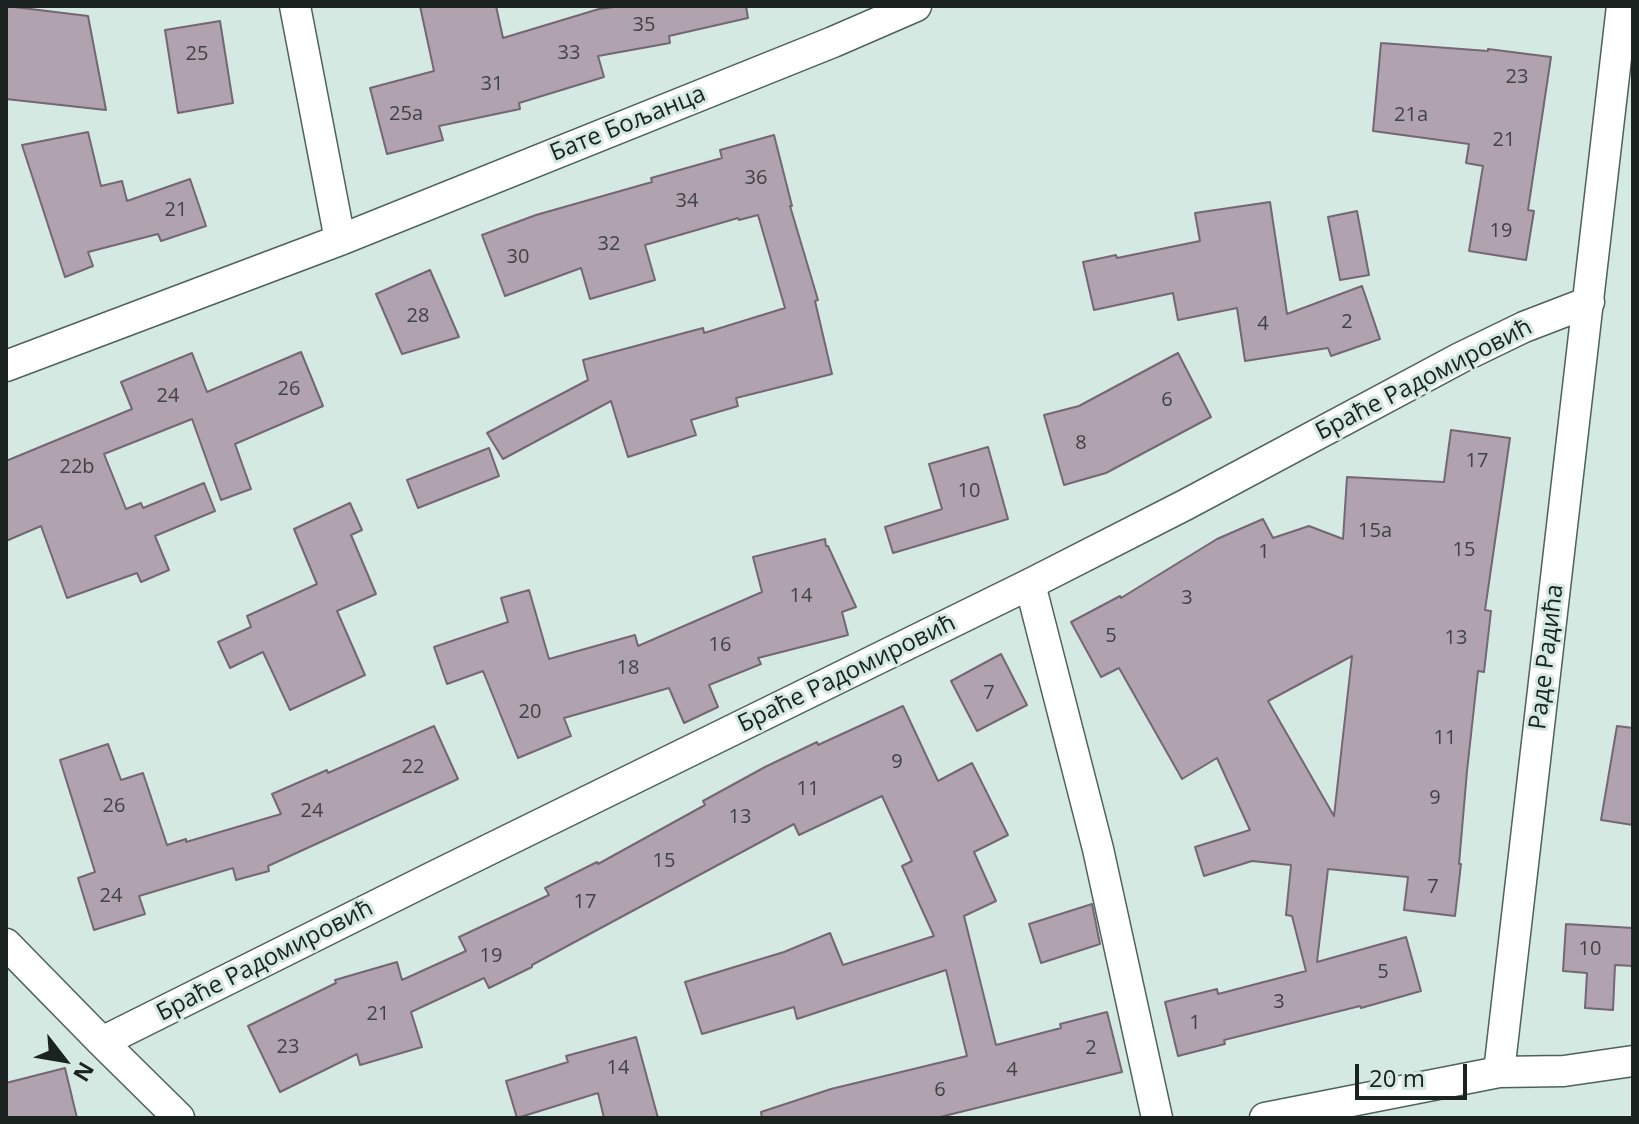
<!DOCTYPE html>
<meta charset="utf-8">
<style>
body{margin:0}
#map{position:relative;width:1639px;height:1124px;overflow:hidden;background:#d4e9e1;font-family:"Open Sans",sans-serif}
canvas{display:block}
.frame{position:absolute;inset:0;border:8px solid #1b2320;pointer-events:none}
.north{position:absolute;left:24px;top:1020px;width:80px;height:80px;-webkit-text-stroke:6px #d4e9e1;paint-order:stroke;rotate:121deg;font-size:22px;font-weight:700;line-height:32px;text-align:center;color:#1b2320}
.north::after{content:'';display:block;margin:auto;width:28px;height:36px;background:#1b2320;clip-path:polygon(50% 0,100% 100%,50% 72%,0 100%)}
.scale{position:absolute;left:1355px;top:1064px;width:112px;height:36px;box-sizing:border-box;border:4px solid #1b2320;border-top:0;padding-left:10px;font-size:24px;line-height:28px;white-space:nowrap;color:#1b2320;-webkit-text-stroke:6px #d4e9e1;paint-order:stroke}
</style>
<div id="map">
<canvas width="1639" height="1124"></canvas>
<div class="frame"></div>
<div class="north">N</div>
<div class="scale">20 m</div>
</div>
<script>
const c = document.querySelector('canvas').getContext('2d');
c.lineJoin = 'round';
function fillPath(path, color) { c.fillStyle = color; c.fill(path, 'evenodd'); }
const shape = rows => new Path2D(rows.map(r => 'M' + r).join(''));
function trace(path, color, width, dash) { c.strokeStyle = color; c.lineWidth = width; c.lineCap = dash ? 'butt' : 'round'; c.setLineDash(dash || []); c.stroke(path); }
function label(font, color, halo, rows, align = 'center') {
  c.font = font + ' "Open Sans",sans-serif'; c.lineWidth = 6; c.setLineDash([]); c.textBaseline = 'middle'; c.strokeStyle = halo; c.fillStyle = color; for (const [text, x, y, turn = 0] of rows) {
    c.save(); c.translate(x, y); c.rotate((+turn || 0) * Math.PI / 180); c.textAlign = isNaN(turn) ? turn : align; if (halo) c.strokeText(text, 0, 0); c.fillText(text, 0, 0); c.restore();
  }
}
const building = shape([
 [6,6,88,16,106,110,6,99,6,6],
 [420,6,496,6,503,38,599,9,620,6,746,6,748,18,669,36,670,43,598,56,604,77,519,103,520,109,439,126,443,140,387,154,370,88,434,71,420,6],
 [220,21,233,103,178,113,165,30,220,21],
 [1381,43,1488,51,1488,49,1551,57,1528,210,1534,211,1526,260,1469,251,1483,166,1466,163,1469,144,1373,131,1381,43],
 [88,132,101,186,122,181,127,201,190,179,206,226,161,241,158,234,88,252,93,266,65,277,22,145,88,132],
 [774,135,792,206,790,206,818,300,815,301,832,374,736,398,738,406,691,420,696,435,628,457,611,401,503,459,487,433,588,380,583,360,703,328,704,333,785,308,758,215,739,220,738,218,645,245,655,280,590,299,581,268,505,296,482,235,536,215,652,182,651,178,722,158,720,150,774,135],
 [1270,202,1287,314,1362,286,1380,339,1331,356,1328,348,1245,361,1237,308,1178,320,1173,293,1094,310,1083,262,1116,255,1117,258,1200,241,1195,213,1270,202],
 [1357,211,1369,275,1340,280,1328,217,1357,211],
 [430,270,459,337,402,354,376,294,430,270],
 [301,352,323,406,235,444,251,489,221,500,192,419,104,454,126,509,141,503,143,508,204,483,215,511,155,536,169,570,141,582,137,573,67,598,41,526,6,541,6,461,132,409,121,382,192,353,207,392,301,352],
 [1178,353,1211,417,1106,473,1064,485,1044,415,1079,406,1178,353],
 [1451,430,1510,438,1485,610,1491,611,1484,672,1478,671,1467,771,1459,864,1461,864,1455,916,1404,910,1408,877,1328,869,1317,962,1406,937,1421,991,1361,1008,1360,1006,1224,1040,1225,1044,1178,1056,1165,1002,1217,989,1218,994,1306,971,1292,916,1286,915,1291,865,1252,861,1204,876,1195,847,1250,830,1217,758,1182,779,1119,668,1101,677,1071,622,1120,596,1121,598,1217,539,1263,519,1273,538,1309,526,1343,539,1347,477,1444,482,1451,430],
 [1352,656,1334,816,1268,701,1352,656],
 [988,447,1008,519,893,553,885,527,942,509,929,464,988,447],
 [489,448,499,476,418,508,407,480,489,448],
 [350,503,362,530,351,535,376,594,337,611,365,675,290,710,263,652,230,668,218,642,251,627,247,616,317,584,294,529,350,503],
 [825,539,826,546,828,546,856,607,842,612,848,635,758,658,761,664,709,685,718,707,684,723,669,688,564,718,571,736,518,758,483,671,447,684,434,647,508,622,501,598,529,590,549,659,635,635,638,646,762,592,753,557,825,539],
 [1001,654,1027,705,977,731,951,681,1001,654],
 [903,706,938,781,972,763,1008,835,974,852,996,901,964,916,996,1045,1061,1028,1060,1024,1107,1012,1122,1072,936,1118,762,1118,761,1112,831,1089,967,1056,946,970,797,1019,794,1007,702,1034,685,982,784,952,830,933,843,965,934,936,902,866,912,861,882,796,799,835,794,824,532,965,532,967,489,988,484,978,411,1012,422,1047,360,1065,357,1054,280,1092,248,1026,336,983,335,980,397,962,402,980,466,951,459,937,549,895,545,888,597,862,598,864,705,805,703,801,765,767,817,742,818,745,903,706],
 [434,726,458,779,268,866,269,871,236,880,233,868,139,896,145,914,94,930,78,878,95,872,60,760,108,744,121,780,143,773,167,845,186,839,186,842,281,814,272,794,327,770,328,773,434,726],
 [1617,726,1633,728,1633,825,1601,820,1617,726],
 [1092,904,1100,944,1041,963,1029,924,1092,904],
 [1566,924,1633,928,1633,966,1615,965,1613,1010,1585,1008,1587,973,1563,971,1566,924],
 [636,1037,658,1118,604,1118,598,1093,517,1118,506,1081,568,1062,566,1056,636,1037],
 [65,1068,77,1118,6,1118,6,1083,65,1068]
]);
const street = shape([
 [295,6,340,240],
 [6,366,340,240,833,42,916,6],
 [1030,584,1098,849,1157,1118],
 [6,944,102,1042,179,1118],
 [102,1042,433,877,1030,584,1185,505,1460,358,1524,327,1589,302],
 [1499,1072,1622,6],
 [1265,1118,1499,1072,1564,1071,1633,1061]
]);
const numberNames = [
 ["35",644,25],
 ["33",569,53],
 ["25",197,54],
 ["23",1517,77],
 ["31",492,84],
 ["25a",406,114],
 ["21a",1411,115],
 ["21",1504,140],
 ["36",756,178],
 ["34",687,201],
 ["21",176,210],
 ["19",1501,231],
 ["32",609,244],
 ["30",518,257],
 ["28",418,316],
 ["2",1347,322],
 ["4",1263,324],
 ["26",289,389],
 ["24",168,396],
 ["6",1167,400],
 ["8",1081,443],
 ["17",1477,461],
 ["22b",77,467],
 ["10",969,491],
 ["15a",1375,531],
 ["15",1464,550],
 ["1",1264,552],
 ["14",801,596],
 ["3",1187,598],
 ["5",1111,636],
 ["13",1456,638],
 ["16",720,645],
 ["18",628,668],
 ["7",989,693],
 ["20",530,712],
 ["11",1445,738],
 ["9",897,762],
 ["22",413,767],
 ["11",808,789],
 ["9",1435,798],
 ["26",114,806],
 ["24",312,811],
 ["13",740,817],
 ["15",664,861],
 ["7",1433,887],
 ["24",111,896],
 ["17",585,902],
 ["10",1590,949],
 ["19",491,956],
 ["5",1383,972],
 ["3",1279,1002],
 ["21",378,1014],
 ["1",1195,1023],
 ["23",288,1047],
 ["2",1091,1048],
 ["14",618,1068],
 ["4",1012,1070],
 ["6",940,1090]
];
const streetNames = [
 ["Бате Бољанца",628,124,-22],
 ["Браће Радомировић",1424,380,-27],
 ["Раде Радића",1547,657,-83],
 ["Браће Радомировић",847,674,-26],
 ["Браће Радомировић",265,961,-27]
];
fillPath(building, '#b1a2af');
trace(building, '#746672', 2);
trace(street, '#4f615b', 33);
trace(street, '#fff', 30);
label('20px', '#404344', null, numberNames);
label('24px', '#1b2320', '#d4e9e1', streetNames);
</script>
